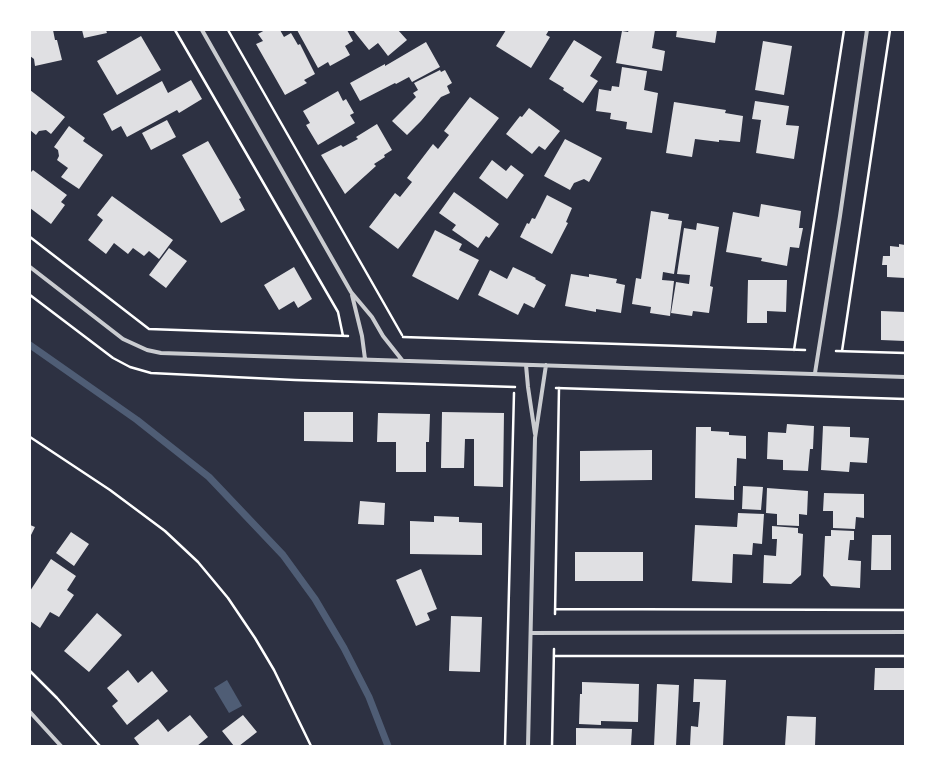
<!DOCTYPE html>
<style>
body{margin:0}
#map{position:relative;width:935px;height:776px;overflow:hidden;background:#2d3142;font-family:"Roboto Condensed",sans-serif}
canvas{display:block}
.frame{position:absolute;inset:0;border:31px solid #fff;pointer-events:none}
</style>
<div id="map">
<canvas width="935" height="776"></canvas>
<div class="frame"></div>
</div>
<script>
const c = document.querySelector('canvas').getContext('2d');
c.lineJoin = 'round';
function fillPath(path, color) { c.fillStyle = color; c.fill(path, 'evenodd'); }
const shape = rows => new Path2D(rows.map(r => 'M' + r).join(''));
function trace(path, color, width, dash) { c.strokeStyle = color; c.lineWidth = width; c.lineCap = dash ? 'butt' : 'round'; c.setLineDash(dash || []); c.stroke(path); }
const water = shape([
 [227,680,242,706,229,713,214,688]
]);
const stream = shape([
 [30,345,137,420,209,477,283,555,315,599,344,648,369,697,388,746]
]);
const building = shape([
 [30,30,53,30,55,40,57,40,62,60,35,66,34,59,30,56],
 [82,30,106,30,107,33,84,38],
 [265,30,280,30,284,37,291,33,298,45,300,44,315,74,304,80,307,83,285,95,256,44,263,41,258,34],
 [297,30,347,30,353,41,345,46,350,55,330,66,328,62,318,68],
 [353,30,398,30,407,40,388,56,378,43,369,50],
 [506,30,549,30,546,35,550,37,531,68,496,46],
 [629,30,655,30,652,48,665,51,662,71,616,63,622,31,628,32],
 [677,30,717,30,715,43,676,37],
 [141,36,161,70,117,95,97,61],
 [574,40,602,57,590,76,598,81,583,103,563,90,564,88,549,79],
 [763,41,792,46,784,95,755,90],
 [426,42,440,67,412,82,409,77,396,84,395,83,360,101,350,83,385,64,385,66],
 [622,67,647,71,644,90,658,93,652,133,626,129,627,122,610,119,611,113,596,111,599,89,611,91,612,86,619,87],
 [440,70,441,72,445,70,452,83,447,86,450,93,441,97,421,121,407,135,392,121,416,97,413,93,418,90,414,83],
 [191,80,202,99,179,113,177,110,127,137,121,126,112,131,103,114,162,81,168,93],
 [30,90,65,117,51,134,46,130,39,131,36,135,30,130],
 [338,91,343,101,346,99,354,113,350,115,355,123,318,145,306,125,310,123,303,111],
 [470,97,499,118,398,249,369,227,395,193,400,197,412,182,407,178,433,144,438,149,449,135,444,131],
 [755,101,789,106,786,125,799,126,794,159,756,153,761,120,752,119],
 [674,102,726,110,725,113,743,116,740,142,719,140,719,142,695,139,692,157,666,153],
 [529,108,560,131,545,150,539,146,532,154,506,134,520,116,522,117],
 [167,120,176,137,151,150,142,133],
 [377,124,392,150,384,155,385,157,374,164,376,166,345,194,321,155,341,145,343,147,358,139,356,137],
 [69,126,85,138,83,141,103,155,79,189,61,177,68,168,57,160,59,156,58,150,54,147],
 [565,139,602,158,589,182,584,179,574,183,570,190,544,176],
 [208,141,241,198,239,199,245,210,221,223,182,155],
 [492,160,506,171,511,165,524,175,507,199,479,178],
 [33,170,67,195,61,202,65,205,51,224,30,208,30,173],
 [454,192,499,224,489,238,486,236,478,248,452,230,456,225,439,213],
 [547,195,572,208,566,222,568,223,552,254,520,237,527,223,529,224,532,218,535,219],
 [112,196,173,240,159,259,149,251,144,256,133,248,128,254,114,243,106,254,88,240,103,220,97,215],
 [761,204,801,211,799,228,803,228,799,248,790,247,787,266,761,261,762,258,726,252,733,212,759,217],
 [651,211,669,214,668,219,682,221,674,274,663,272,662,280,674,281,670,316,650,313,651,307,632,304,636,278,641,279],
 [697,223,719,227,710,286,713,287,709,313,693,311,692,316,671,313,676,282,689,284,690,275,677,274,684,228,696,230],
 [435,230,462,244,459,250,479,260,458,300,412,276],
 [899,244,905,245,905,278,887,277,887,265,882,265,883,256,890,256,890,246,899,247],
 [169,248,187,261,166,288,149,275],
 [294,267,312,299,298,308,294,301,279,310,264,285],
 [513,267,536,278,535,279,546,285,534,308,524,303,518,315,478,295,490,270,507,279],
 [571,274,589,277,589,274,617,279,616,283,625,285,621,313,596,309,596,312,565,306],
 [748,280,787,280,786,312,767,311,767,323,747,323],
 [881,311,905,312,905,341,881,340],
 [304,412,353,412,353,442,304,441],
 [442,412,504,413,503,487,474,486,474,439,465,439,464,468,441,468],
 [378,413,430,414,429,442,426,442,426,472,396,472,396,442,377,442],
 [787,424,814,426,813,449,810,449,808,471,783,470,783,460,767,459,768,432,786,433],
 [823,426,850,427,850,437,869,438,867,463,850,462,849,472,821,470],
 [696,427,711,427,711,431,729,432,729,435,746,436,746,459,737,458,736,486,734,486,734,500,695,498],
 [652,450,652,480,580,481,580,451],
 [743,486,763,487,761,510,742,509],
 [767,488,808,491,807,515,799,514,799,526,777,525,777,514,766,513],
 [824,493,864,494,864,518,856,517,855,529,833,528,833,511,823,511],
 [360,501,385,503,384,525,358,524],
 [738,513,764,514,762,544,753,543,752,555,733,554,732,583,692,581,695,525,737,527],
 [434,516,459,517,459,522,482,523,482,555,410,554,410,521,434,522],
 [30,525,35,527,30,537],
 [772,526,798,528,798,533,803,534,801,575,791,584,763,583,764,555,776,556,777,539,772,539],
 [831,530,854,531,854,540,850,540,848,560,861,561,860,588,831,586,823,576,825,536,831,536],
 [71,532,89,544,74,566,56,553],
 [872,535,891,535,891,570,871,570],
 [575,552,643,552,643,581,575,581],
 [51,559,76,576,67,590,74,595,59,617,50,612,40,628,30,621,30,591],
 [421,569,437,609,427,613,430,620,416,626,396,580],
 [97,613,122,635,89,672,64,651],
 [451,616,482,617,480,672,449,671],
 [875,668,905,668,905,690,874,690],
 [128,670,138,683,152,671,168,691,127,725,112,706,118,701,107,688],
 [694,679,726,680,723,746,690,746,691,726,698,727,700,702,693,702],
 [582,682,639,684,638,722,601,721,601,725,579,724,580,694,582,694],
 [657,684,679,685,676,746,654,746],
 [190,715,208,737,197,746,140,746,134,738,158,719,168,732],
 [243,715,257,732,239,746,234,746,222,731],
 [787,716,816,717,815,746,785,746],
 [576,728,632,729,631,746,576,746]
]);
const path = shape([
 [175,30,338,312,343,336],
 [228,30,402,335],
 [30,237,149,329,348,336],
 [30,295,113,358,130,367,151,373,295,380,515,387],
 [403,337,805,350],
 [794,350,844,30],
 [836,351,905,353],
 [842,351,890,30],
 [556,388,905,399],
 [30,437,110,490,165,531,198,562,228,598,255,638,274,670,311,746],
 [555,609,905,610],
 [555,614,559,388],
 [554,656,905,656],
 [30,671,57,698,100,746],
 [505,746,514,393],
 [552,746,554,649]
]);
const minor = shape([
 [202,30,351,292,372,317,383,336,402,360],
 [30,267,123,339,147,350,161,353,905,377],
 [352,295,362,336,365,359],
 [526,365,528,387,535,434],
 [815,373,840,216,867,30],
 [531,633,905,632],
 [30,712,61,746],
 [528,746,535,438,546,365]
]);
fillPath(water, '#4f5d75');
trace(stream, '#4f5d75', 7);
fillPath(building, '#e0e0e3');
trace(path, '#fff', 2.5);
trace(minor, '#caccd0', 4);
</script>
